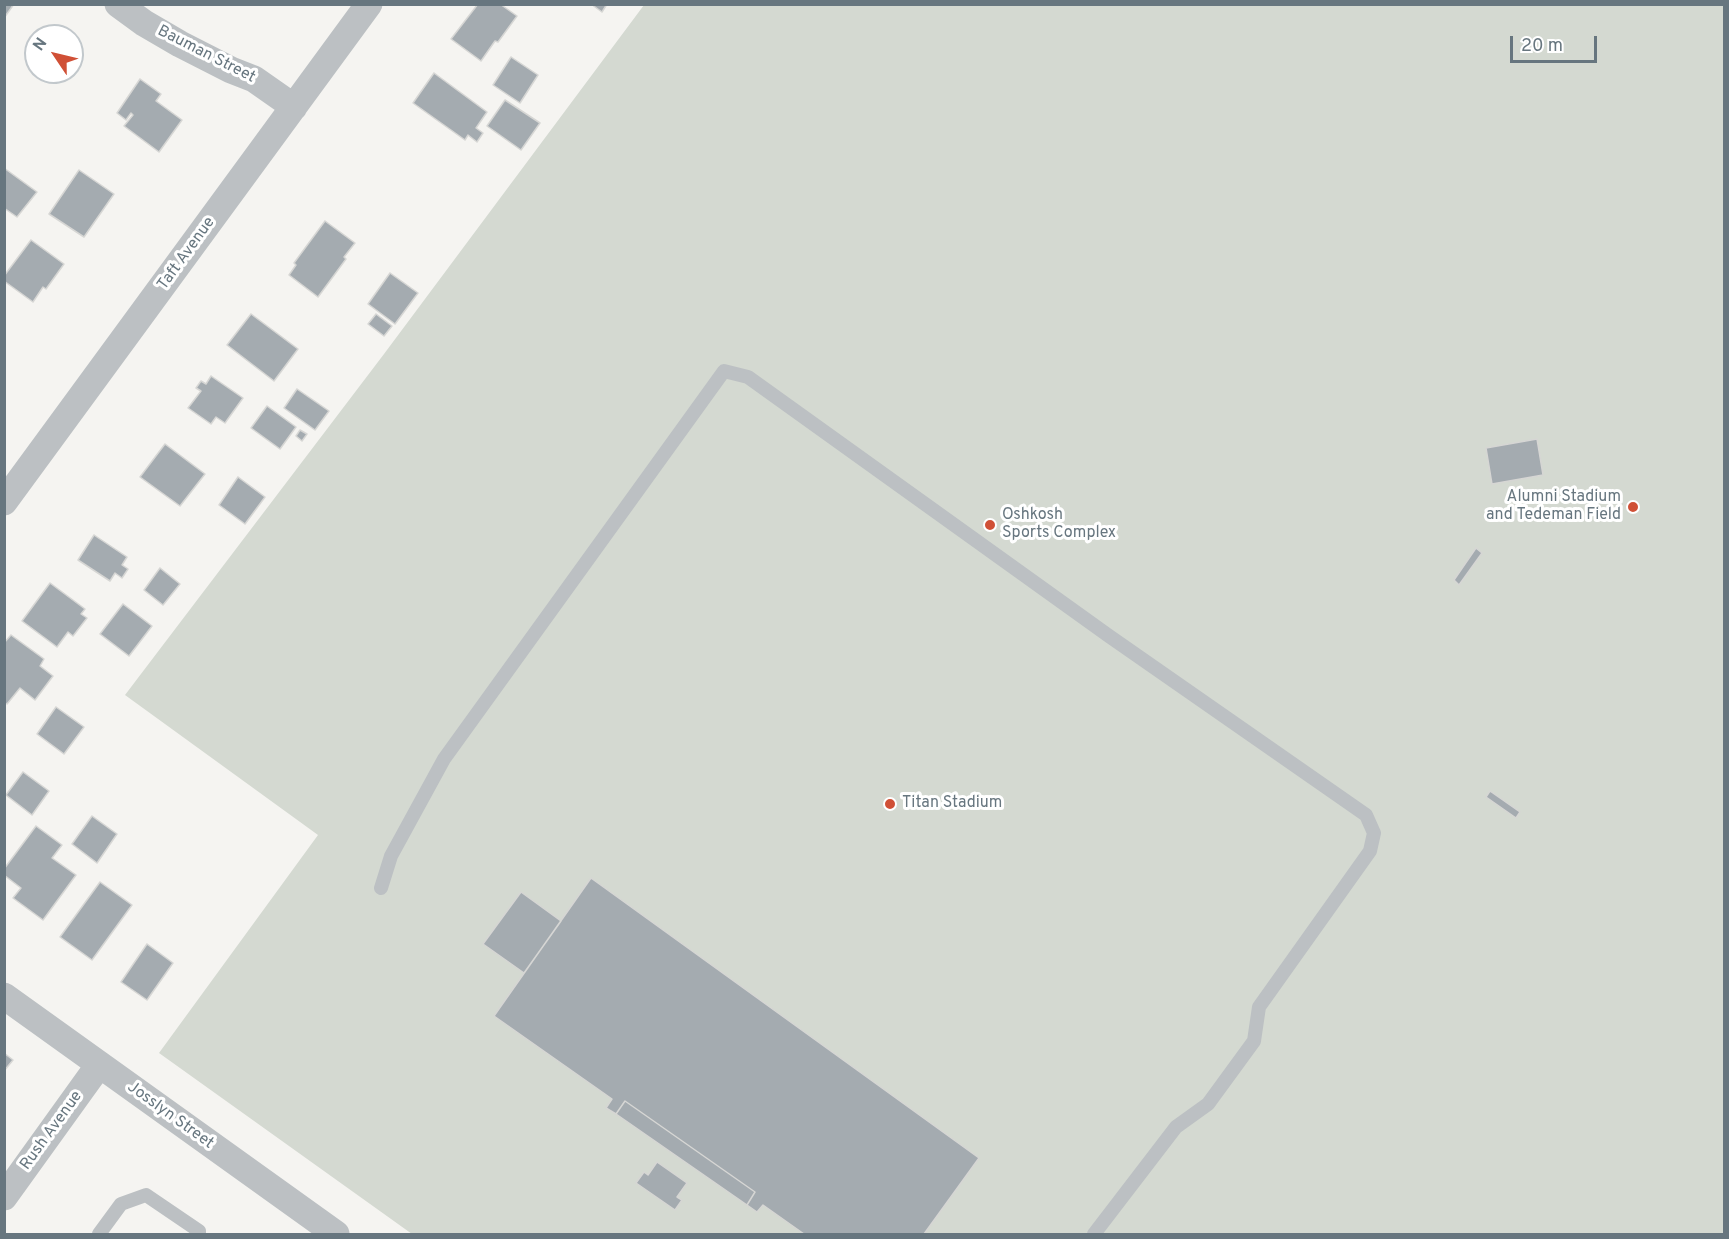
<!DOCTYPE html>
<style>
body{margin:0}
#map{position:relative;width:1729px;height:1239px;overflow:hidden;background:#f5f4f1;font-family:Overpass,sans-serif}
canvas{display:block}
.frame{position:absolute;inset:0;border:6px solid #67767f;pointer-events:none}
.north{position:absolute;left:24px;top:24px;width:60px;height:60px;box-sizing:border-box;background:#fff;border:2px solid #c2c8cc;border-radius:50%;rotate:305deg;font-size:16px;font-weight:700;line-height:24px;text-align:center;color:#67767f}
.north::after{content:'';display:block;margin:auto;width:21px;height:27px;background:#d05036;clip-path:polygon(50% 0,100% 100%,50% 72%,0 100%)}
.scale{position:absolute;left:1510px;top:36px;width:87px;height:27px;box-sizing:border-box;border:3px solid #67767f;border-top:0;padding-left:8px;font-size:18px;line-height:21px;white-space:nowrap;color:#67767f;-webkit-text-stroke:4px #fff;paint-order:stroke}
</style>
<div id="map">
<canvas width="1729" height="1239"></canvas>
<div class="frame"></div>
<div class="north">N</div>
<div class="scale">20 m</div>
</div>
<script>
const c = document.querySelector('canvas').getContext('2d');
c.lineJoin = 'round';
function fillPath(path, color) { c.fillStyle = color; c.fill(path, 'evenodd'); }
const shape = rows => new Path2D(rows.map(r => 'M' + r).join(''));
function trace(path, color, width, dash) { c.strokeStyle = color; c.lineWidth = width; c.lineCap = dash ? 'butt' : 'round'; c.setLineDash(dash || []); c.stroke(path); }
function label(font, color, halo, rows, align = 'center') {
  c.font = font + ' Overpass,sans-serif'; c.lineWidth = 6; c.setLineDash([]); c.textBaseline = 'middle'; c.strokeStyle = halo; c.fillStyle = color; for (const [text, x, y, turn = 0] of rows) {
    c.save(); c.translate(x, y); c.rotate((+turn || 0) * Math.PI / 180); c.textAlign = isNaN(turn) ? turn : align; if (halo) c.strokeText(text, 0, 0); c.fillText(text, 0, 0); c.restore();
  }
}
const green = shape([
 [644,5,1724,5,1724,1234,412,1234,159,1053,318,835,125,695,384,354]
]);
const building = shape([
 [4,4,14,4,4,18,4,4],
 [478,4,500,4,517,16,498,42,495,41,481,61,451,39,478,4],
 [591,4,607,4,602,12,591,4],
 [511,57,538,75,520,103,493,85,511,57],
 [434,73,487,112,476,128,483,133,477,142,468,135,465,140,413,103,434,73],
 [140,79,161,94,156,101,182,120,159,152,124,126,133,115,131,113,126,120,117,113,140,79],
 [505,100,540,123,521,150,487,126,505,100],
 [4,168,37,192,17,217,4,208,4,168],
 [79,170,114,194,84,237,49,214,79,170],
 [325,221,355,243,344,257,346,259,318,297,289,275,296,265,294,263,325,221],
 [31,240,64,264,46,289,43,287,33,302,4,281,4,276,31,240],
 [390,273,418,293,395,324,368,304,390,273],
 [251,314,298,349,274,381,227,345,251,314],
 [376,314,392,326,384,336,368,324,376,314],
 [211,376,243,398,225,423,216,417,211,424,188,408,201,391,196,388,201,381,206,384,211,376],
 [297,389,329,411,315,430,284,408,297,389],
 [267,406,296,427,280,449,251,428,267,406],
 [300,430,307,434,302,441,296,436,300,430],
 [1537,439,1543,475,1492,484,1486,448,1537,439],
 [165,444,205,474,180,506,140,477,165,444],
 [238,477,265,497,245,524,219,505,238,477],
 [94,535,127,557,122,565,128,569,122,578,115,573,110,581,78,560,94,535],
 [1476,548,1482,553,1459,585,1454,580,1476,548],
 [160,568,180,584,163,605,144,590,160,568],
 [50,583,85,609,81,614,87,618,73,636,68,632,57,647,22,621,50,583],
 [123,604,152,626,129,656,100,634,123,604],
 [11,635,44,659,40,666,53,676,35,700,20,688,7,704,4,702,4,643,11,635],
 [56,707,84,727,64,754,37,734,56,707],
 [23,772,49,791,32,815,6,795,23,772],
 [1490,791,1520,812,1516,818,1486,797,1490,791],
 [92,816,117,834,97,863,72,844,92,816],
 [36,826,62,845,52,858,76,875,43,920,13,898,21,888,4,875,4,869,36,826],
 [591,878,979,1158,924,1234,804,1234,763,1205,757,1212,747,1205,755,1192,625,1101,616,1114,606,1108,612,1099,494,1016,591,878],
 [100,882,132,905,92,960,60,937,100,882],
 [521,892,561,921,524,973,483,944,521,892],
 [147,944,173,963,147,1000,121,982,147,944],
 [4,1053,13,1060,4,1071,4,1053],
 [625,1101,755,1192,747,1205,616,1114,625,1101],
 [657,1162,687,1183,677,1197,682,1200,675,1210,636,1183,644,1172,648,1175,657,1162]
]);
const service = shape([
 [381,888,391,856,444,759,724,371,748,377,1109,636,1366,815,1374,833,1370,851,1259,1007,1254,1041,1208,1104,1176,1127,1094,1234],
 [99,1234,121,1204,146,1195,199,1231,199,1234]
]);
const minor = shape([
 [118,4,144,23,180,44,231,70,254,79,294,107],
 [4,502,369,4],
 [4,996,336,1234],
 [4,1197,99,1065]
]);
const markers = [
 [1633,507,6,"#d05036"],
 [990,525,6,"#d05036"],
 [890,804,6,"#d05036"]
];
const streetNames = [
 ["Bauman Street",206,55,27],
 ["Taft Avenue",187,254,-54],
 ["Josslyn Street",170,1116,36],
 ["Rush Avenue",52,1131,-54]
];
const poiNames = [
 ["Alumni Stadium",1621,498,"right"],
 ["and Tedeman Field",1621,516,"right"],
 ["Oshkosh",1002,516],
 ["Sports Complex",1002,534],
 ["Titan Stadium",902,804]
];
fillPath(green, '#d4d9d1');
fillPath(building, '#a4abb0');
trace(building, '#d6d6d4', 1.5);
trace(service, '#bcc0c3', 14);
trace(minor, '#bcc0c3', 27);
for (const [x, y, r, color] of markers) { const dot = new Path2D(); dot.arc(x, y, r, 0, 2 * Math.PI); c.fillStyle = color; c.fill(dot); trace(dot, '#fff', 2); }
label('16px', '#67767f', '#fff', streetNames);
label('16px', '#67767f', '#fff', poiNames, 'left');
</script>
